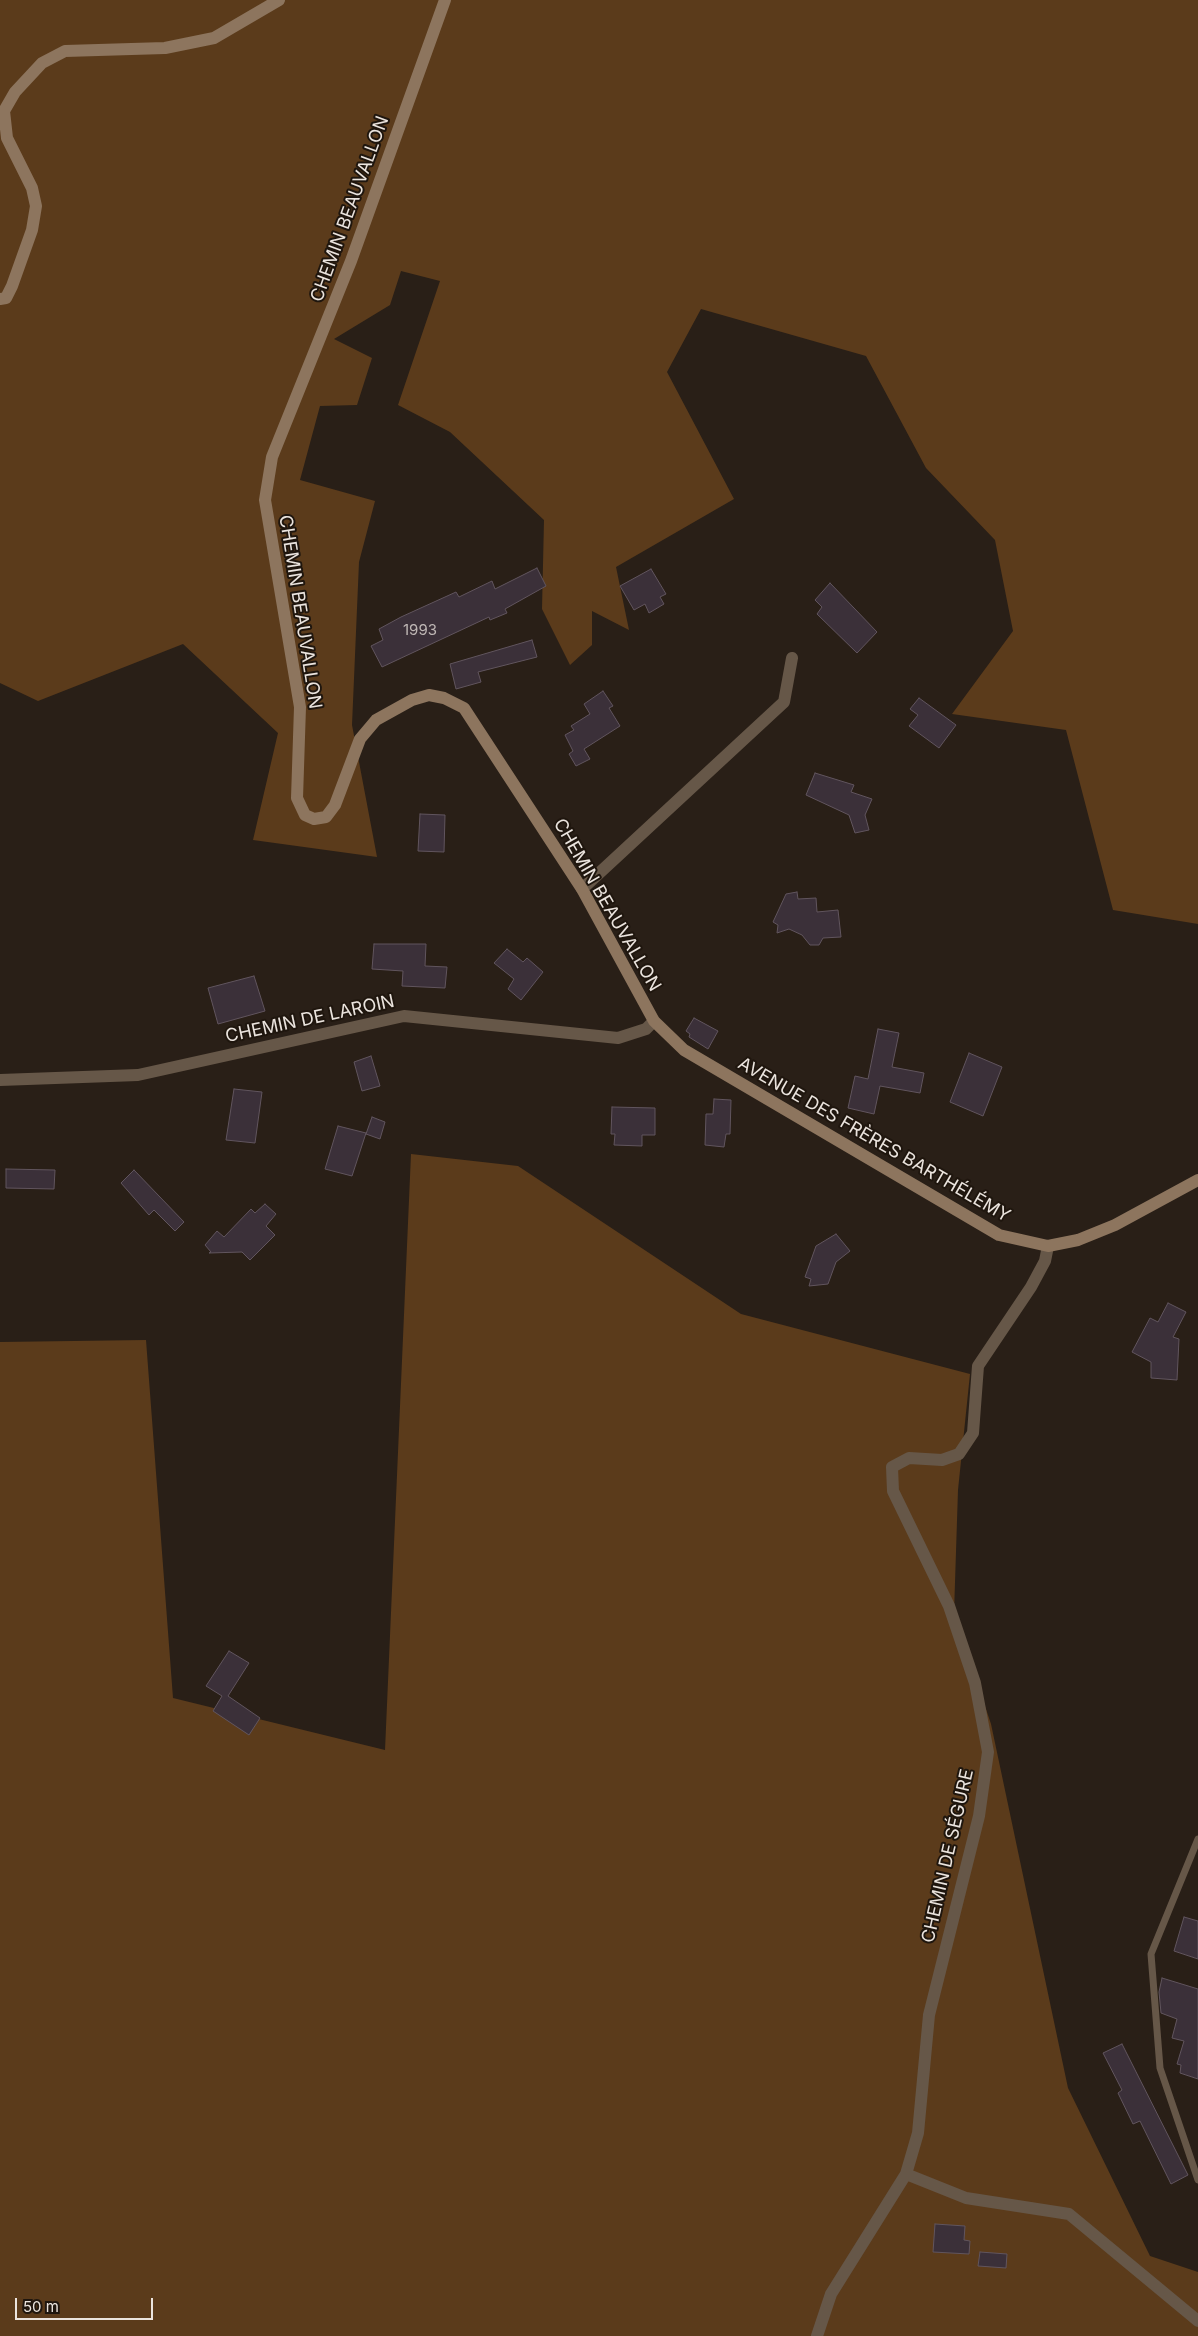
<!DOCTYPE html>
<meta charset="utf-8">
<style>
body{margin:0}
#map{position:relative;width:1198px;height:2336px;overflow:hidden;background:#291f17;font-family:Inter,sans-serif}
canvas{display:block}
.scale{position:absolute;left:15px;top:2298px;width:138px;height:22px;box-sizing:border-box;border:2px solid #ebe4de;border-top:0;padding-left:6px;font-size:15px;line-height:18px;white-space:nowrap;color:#ebe4de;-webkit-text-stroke:4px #1f160e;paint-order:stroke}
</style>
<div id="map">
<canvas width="1198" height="2336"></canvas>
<div class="scale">50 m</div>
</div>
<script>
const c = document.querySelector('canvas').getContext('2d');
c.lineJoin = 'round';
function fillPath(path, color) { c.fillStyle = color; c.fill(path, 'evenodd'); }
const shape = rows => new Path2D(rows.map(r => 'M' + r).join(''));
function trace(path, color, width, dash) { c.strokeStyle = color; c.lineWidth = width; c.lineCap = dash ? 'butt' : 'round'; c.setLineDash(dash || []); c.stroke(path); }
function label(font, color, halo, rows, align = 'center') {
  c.font = font + ' Inter,sans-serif'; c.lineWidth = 4; c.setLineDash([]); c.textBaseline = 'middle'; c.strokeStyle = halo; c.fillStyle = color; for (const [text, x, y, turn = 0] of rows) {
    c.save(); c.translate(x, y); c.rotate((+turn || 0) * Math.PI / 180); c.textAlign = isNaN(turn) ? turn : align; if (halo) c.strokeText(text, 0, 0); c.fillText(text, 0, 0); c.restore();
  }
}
const green = shape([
 [0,0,1198,0,1198,924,1113,910,1066,730,952,714,1013,631,995,540,926,468,866,356,701,309,667,372,734,499,616,567,629,630,592,611,592,645,570,665,542,609,544,520,450,432,398,405,440,281,401,271,390,305,334,339,372,358,357,405,320,406,300,480,375,501,359,562,352,725,377,857,253,840,278,733,183,644,38,701,0,683],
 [411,1154,518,1166,741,1314,970,1374,958,1490,954,1613,991,1724,1068,2088,1150,2256,1198,2272,1198,2336,0,2336,0,1342,146,1340,173,1698,385,1750]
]);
const building = shape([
 [537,568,546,586,505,609,507,613,490,620,489,617,382,667,371,646,383,640,379,629,401,617,456,592,459,597,492,581,495,589,537,568],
 [651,569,666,594,660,597,664,604,649,613,645,604,634,610,620,586,651,569],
 [830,583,877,632,857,653,817,614,822,607,815,600,830,583],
 [532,640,537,657,478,672,481,682,456,689,450,664,532,640],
 [603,691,613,706,609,708,620,726,584,749,590,759,576,766,569,754,573,751,565,735,574,730,571,726,590,714,584,704,603,691],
 [919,698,956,725,939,748,909,726,918,715,910,709,919,698],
 [815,773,854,785,851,792,872,799,865,815,869,830,855,833,849,815,806,795,815,773],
 [420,814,445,815,444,852,418,851,420,814],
 [797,892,798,899,816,898,817,912,838,910,841,937,823,938,819,945,810,945,802,935,789,929,777,933,778,925,773,922,786,894,797,892],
 [374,944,426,944,425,966,447,967,445,988,402,986,403,971,372,969,374,944],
 [507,949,523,962,527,958,543,972,521,1000,508,989,514,979,494,963,507,949],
 [254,976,265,1011,218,1024,208,988,254,976],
 [694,1018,718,1031,708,1049,689,1037,690,1034,686,1031,694,1018],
 [878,1029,899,1033,892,1067,924,1073,920,1093,880,1086,874,1114,848,1108,855,1076,868,1079,878,1029],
 [969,1053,1002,1067,983,1116,950,1102,969,1053],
 [371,1056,380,1086,362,1091,354,1062,371,1056],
 [234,1089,262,1092,255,1143,226,1140,234,1089],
 [714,1099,731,1100,730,1134,726,1134,724,1147,705,1145,706,1114,713,1114,714,1099],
 [612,1107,655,1108,655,1135,642,1135,642,1146,614,1145,615,1134,611,1134,612,1107],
 [372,1117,385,1122,380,1139,366,1134,372,1117],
 [338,1126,366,1133,352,1176,325,1169,338,1126],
 [6,1169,55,1170,54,1189,6,1188,6,1169],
 [134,1170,184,1222,175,1231,154,1210,149,1215,121,1183,134,1170],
 [265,1204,276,1214,266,1226,275,1235,250,1260,242,1252,209,1253,211,1252,205,1245,217,1231,224,1237,251,1209,255,1213,265,1204],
 [836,1234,850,1251,836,1262,828,1284,809,1286,811,1279,805,1277,816,1246,836,1234],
 [1168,1303,1186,1312,1173,1337,1179,1339,1177,1380,1151,1378,1151,1362,1132,1352,1150,1318,1158,1322,1168,1303],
 [229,1651,249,1663,228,1696,260,1718,249,1735,213,1711,222,1696,206,1686,229,1651],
 [1184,1917,1198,1921,1198,1959,1174,1951,1184,1917],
 [1162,1978,1198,1989,1198,2079,1180,2073,1181,2065,1177,2064,1184,2041,1172,2038,1177,2019,1161,2013,1159,1992,1162,1978],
 [1122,2044,1188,2175,1171,2184,1140,2121,1133,2124,1118,2093,1122,2090,1103,2053,1122,2044],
 [935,2224,965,2226,964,2240,970,2241,969,2254,933,2252,935,2224],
 [980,2252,1007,2254,1006,2268,978,2266,980,2252]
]);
const lane = shape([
 [1198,1839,1151,1954,1160,2068,1198,2180]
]);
const street = shape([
 [582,889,784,702,792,658],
 [0,1080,138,1075,404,1016,618,1038,646,1029,654,1021],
 [906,2174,966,2198,1069,2214,1198,2321],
 [817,2336,831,2294,906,2174,918,2133,929,2015,979,1816,988,1752,975,1683,949,1606,893,1491,892,1467,909,1458,942,1460,959,1454,973,1433,978,1366,1031,1287,1045,1261,1048,1246]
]);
const secondary = shape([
 [445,0,351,261,272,457,265,500,300,707,297,798,305,815,314,819,326,817,335,805,360,739,376,720,412,700,429,695,444,698,464,708,582,889,654,1021,684,1050,999,1235,1048,1246,1078,1240,1115,1225,1198,1180],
 [0,299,6,298,12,286,32,230,36,206,32,188,7,138,4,111,15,92,42,63,65,51,165,48,214,38,279,0]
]);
const numberNames = [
 ["1993",420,630]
];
const streetNames = [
 ["CHEMIN BEAUVALLON",350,209,-70],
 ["CHEMIN BEAUVALLON",300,612,81],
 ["CHEMIN BEAUVALLON",607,905,60],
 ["CHEMIN DE LAROIN",310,1019,-12],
 ["AVENUE DES FRÈRES BARTHÉLÉMY",874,1140,30],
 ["CHEMIN DE SÉGURE",948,1856,-77]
];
fillPath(green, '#5b3b1b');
fillPath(building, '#3b3039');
trace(building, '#61555e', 1);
trace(lane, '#665748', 7);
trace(street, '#665748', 12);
trace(secondary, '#8d755e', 12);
label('15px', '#bfb7b5', null, numberNames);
label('18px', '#ebe4de', '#1f160e', streetNames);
</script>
